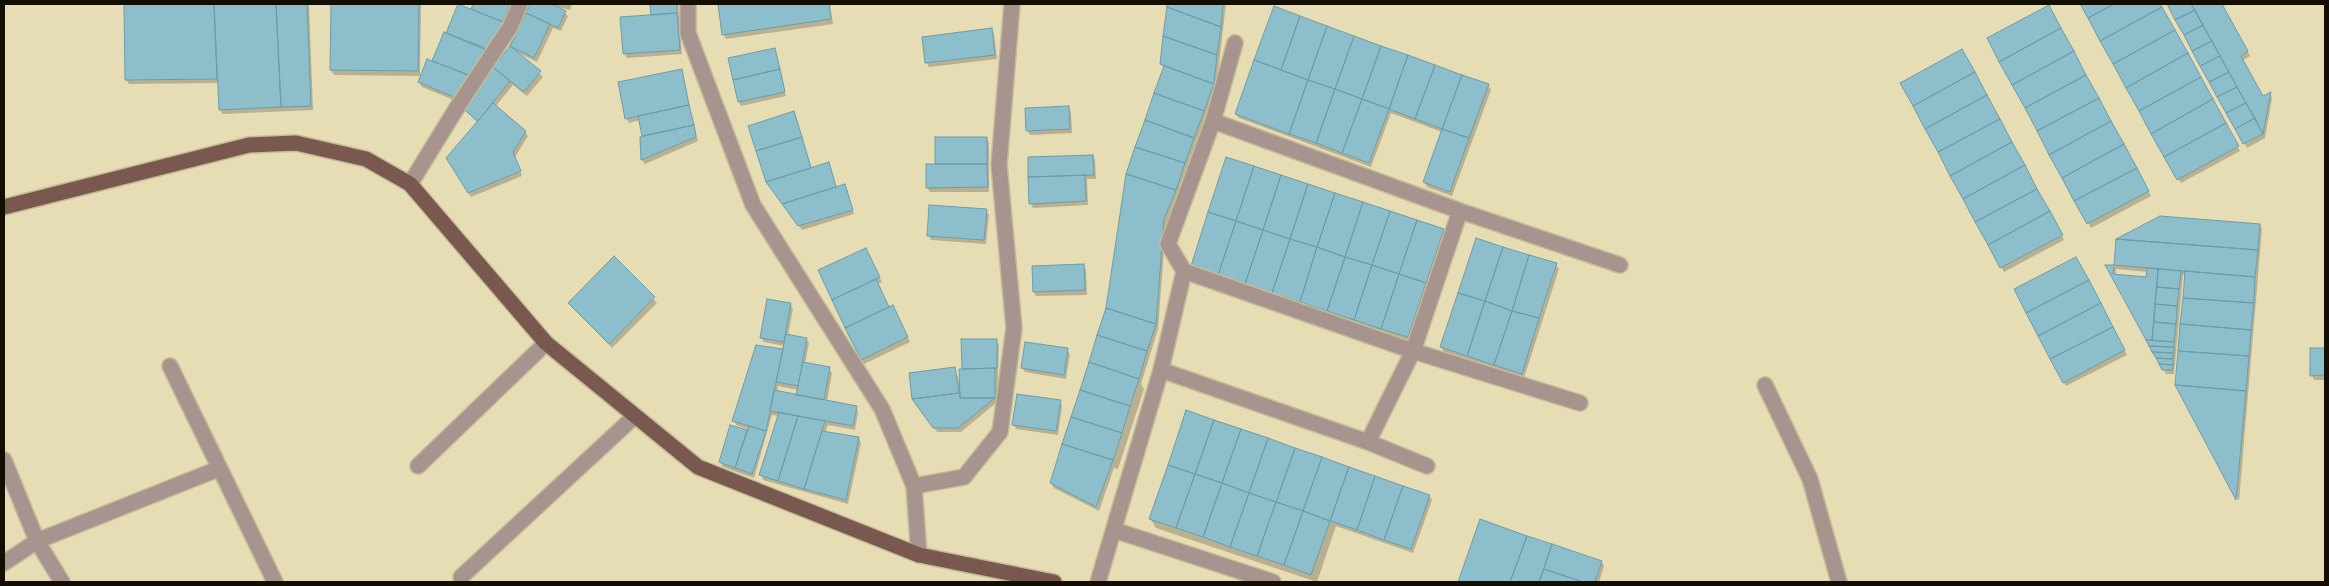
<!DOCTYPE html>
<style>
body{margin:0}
#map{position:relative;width:2329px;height:586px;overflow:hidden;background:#e6ddb4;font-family:"Sofia Sans Condensed",sans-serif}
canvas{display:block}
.frame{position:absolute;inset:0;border:5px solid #120e02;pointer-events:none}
</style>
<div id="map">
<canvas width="2329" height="586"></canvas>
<div class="frame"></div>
</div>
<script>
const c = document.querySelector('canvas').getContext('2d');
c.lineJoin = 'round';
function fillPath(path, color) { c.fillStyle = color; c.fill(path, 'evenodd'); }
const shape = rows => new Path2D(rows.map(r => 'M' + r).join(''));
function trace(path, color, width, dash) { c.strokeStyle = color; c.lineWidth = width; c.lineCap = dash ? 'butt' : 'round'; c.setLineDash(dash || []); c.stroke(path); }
const shadow = shape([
 [125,4,309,4,313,110,223,114,220,110,219,83,129,84,126,79],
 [332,4,421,4,420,76,334,75,331,70],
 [474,4,515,4,461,103,422,87,419,82,433,62,447,35,471,10],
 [532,4,572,4,570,10,558,7,568,16,561,31,553,28,537,62,517,52,543,77,527,96,513,85,495,107,525,132,528,136,515,157,522,176,471,197,447,158,478,123,462,107,511,47],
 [651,4,678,4,682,54,627,58,625,54,652,16],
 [719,4,830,4,833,24,726,39,724,35],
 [1168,4,1226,4,1216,89,1166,225,1158,329,1141,384,1144,389,1118,469,1114,468,1099,511,1054,488,1051,483,1107,308,1164,69,1161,64],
 [2081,4,2159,4,2240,151,2181,183],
 [2168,4,2221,4,2250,56,2242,61,2262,98,2270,94,2272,98,2265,138,2247,148],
 [2048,7,2151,196,2091,228,1988,39],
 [991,29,994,34,997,59,929,67,926,62],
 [774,49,786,96,741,106,739,102],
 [1961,51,2064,240,2004,272,1902,83],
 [681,70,698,141,645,164,642,160,641,138,643,137,640,120,629,123,626,118],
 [1488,85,1491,90,1452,196,1427,187,1424,182,1442,132,1391,113,1371,167,1239,118,1236,114],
 [1069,108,1071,112,1072,133,1030,135,1027,130],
 [794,113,812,169,831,168,837,188,847,190,854,214,802,230,770,186],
 [987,138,989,143,989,192,930,192,927,187,936,165],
 [1093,156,1095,160,1096,179,1087,179,1088,205,1033,208,1031,203],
 [986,211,989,215,986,244,931,240,929,236],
 [2260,225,2262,229,2239,501,2176,385,2185,275,2183,275,2174,374,2166,374,2107,266,2115,267,2118,240],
 [2116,269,2148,272,2147,279,2116,276],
 [1443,230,1449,239,1413,346,1198,276],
 [868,254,882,282,878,284,889,308,895,311,910,342,864,364,820,270],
 [614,258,657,303,612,348,570,303],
 [2076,258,2127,355,2066,386,2016,290],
 [1084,265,1086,270,1087,295,1036,296,1034,292],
 [1556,265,1559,269,1524,378,1444,352,1441,347],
 [790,304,793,309,788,335,806,339,809,343,805,364,829,369,832,373,827,402,856,407,858,412,855,430,828,425,825,433,859,438,861,443,848,504,763,480,761,475,779,416,772,415,754,478,723,467,720,462,731,426,753,433,753,431,736,425,734,420,784,350,784,346,764,342,761,337],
 [778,386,798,390,797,396,777,392],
 [996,340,999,345,997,402,961,432,937,432,914,398,955,368,961,388,963,341],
 [2312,349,2325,349,2325,380,2314,380,2312,375],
 [1067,350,1070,354,1066,379,1025,372,1022,368],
 [1060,402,1062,406,1058,435,1016,429,1014,424],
 [1429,496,1432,500,1413,553,1336,526,1317,582,1156,528,1150,518],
 [1480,521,1602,562,1604,566,1599,582,1460,582]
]);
const building = shape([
 [124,4,214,4,217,79,125,80,124,4],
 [214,4,276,4,281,107,219,110,214,4],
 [276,4,307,4,311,106,281,107,276,4],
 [331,4,419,4,418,71,330,70,331,4],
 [458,4,503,22,491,52,446,33,458,4],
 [473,4,510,4,503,22,471,9,473,4],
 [530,4,551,4,566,11,558,28,526,13,530,4],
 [650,4,677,4,677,13,651,15,650,4],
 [718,4,829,4,831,19,722,35,718,4],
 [1167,4,1223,4,1221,27,1167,7,1167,4],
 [2080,4,2114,4,2088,18,2080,4],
 [2114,4,2160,4,2162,7,2100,41,2088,18,2114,4],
 [2167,4,2191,4,2195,10,2175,20,2167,4],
 [2191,4,2222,4,2248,51,2241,56,2263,96,2271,92,2263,134,2191,4],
 [2049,5,2061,28,1999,62,1987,38,2049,5],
 [1274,6,1300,16,1281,70,1254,60,1274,6],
 [1167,7,1221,27,1217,55,1163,36,1167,7],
 [2162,7,2175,30,2113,64,2100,41,2162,7],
 [2195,10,2203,25,2184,35,2175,20,2195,10],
 [526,13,550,24,534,58,510,46,526,13],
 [677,13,680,50,623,54,620,17,677,13],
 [1300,16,1327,26,1308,80,1281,70,1300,16],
 [2203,25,2212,41,2192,51,2184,35,2203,25],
 [1327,26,1354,36,1335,89,1308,80,1327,26],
 [992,28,995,55,925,63,922,37,992,28],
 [2061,28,2074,51,2012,85,1999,62,2061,28],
 [2175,30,2188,53,2126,88,2113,64,2175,30],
 [444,32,485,48,474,77,432,61,444,32],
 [1163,36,1217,55,1214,84,1160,64,1163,36],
 [1354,36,1381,46,1362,99,1335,89,1354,36],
 [2212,41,2220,56,2200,66,2192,51,2212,41],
 [510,46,541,71,524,92,493,67,510,46],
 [1381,46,1408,55,1389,109,1362,99,1381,46],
 [775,48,780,69,733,80,728,58,775,48],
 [1962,49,1975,72,1913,106,1900,83,1962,49],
 [2074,51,2086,75,2025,108,2012,85,2074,51],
 [2188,53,2201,77,2139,111,2126,88,2188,53],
 [1408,55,1435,65,1415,119,1389,109,1408,55],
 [2220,56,2229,72,2209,82,2200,66,2220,56],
 [427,59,468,75,459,99,418,82,427,59],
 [1254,60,1308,80,1289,134,1235,114,1254,60],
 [1435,65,1462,75,1442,129,1415,119,1435,65],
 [1164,66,1214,84,1204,111,1154,93,1164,66],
 [493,67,510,81,478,121,461,107,493,67],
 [682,69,689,105,625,119,618,82,682,69],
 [780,69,785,92,738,102,733,80,780,69],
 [1975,72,1987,95,1925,129,1913,106,1975,72],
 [2229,72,2237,87,2217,97,2209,82,2229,72],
 [1462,75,1489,84,1469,138,1442,129,1462,75],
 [2086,75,2099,98,2037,131,2025,108,2086,75],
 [2201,77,2213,99,2151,134,2139,111,2201,77],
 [1308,80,1335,89,1316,143,1289,134,1308,80],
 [2237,87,2246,103,2226,113,2217,97,2237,87],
 [1335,89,1362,99,1342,153,1316,143,1335,89],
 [1154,93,1204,111,1194,138,1145,120,1154,93],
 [1987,95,2000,119,1938,152,1925,129,1987,95],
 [2099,98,2111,121,2049,155,2037,131,2099,98],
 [1362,99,1389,109,1369,163,1342,153,1362,99],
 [2213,99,2226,123,2164,157,2151,134,2213,99],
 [493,103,526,131,513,152,521,171,468,193,446,158,493,103],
 [2246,103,2255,118,2235,129,2226,113,2246,103],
 [689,105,694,125,642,136,638,116,689,105],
 [1069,106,1070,129,1026,131,1025,108,1069,106],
 [794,111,802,137,756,151,748,126,794,111],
 [2255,118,2263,134,2243,144,2235,129,2255,118],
 [2000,119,2012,142,1950,176,1938,152,2000,119],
 [1145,120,1194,138,1185,163,1135,147,1145,120],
 [2111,121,2124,144,2062,178,2049,155,2111,121],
 [2226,123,2239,146,2177,180,2164,157,2226,123],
 [694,125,696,137,641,160,640,137,694,125],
 [1442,129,1469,138,1450,192,1423,182,1442,129],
 [802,137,811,168,766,182,756,151,802,137],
 [935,137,987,137,987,164,935,164,935,137],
 [2012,142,2025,165,1963,199,1950,176,2012,142],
 [2124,144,2137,168,2074,201,2062,178,2124,144],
 [1135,147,1185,163,1176,190,1126,174,1135,147],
 [1093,155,1094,175,1028,177,1028,157,1093,155],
 [1226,157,1254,166,1236,221,1208,212,1226,157],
 [829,162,836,187,782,204,766,182,829,162],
 [926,164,987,164,988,187,926,188,926,164],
 [2025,165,2037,189,1975,222,1963,199,2025,165],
 [1254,166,1281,175,1263,230,1236,221,1254,166],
 [2137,168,2149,191,2087,224,2074,201,2137,168],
 [1126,174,1176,190,1164,219,1156,324,1106,308,1126,174],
 [1085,175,1086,201,1029,204,1028,177,1085,175],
 [1281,175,1308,184,1290,239,1263,230,1281,175],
 [845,184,853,210,798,226,782,204,845,184],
 [1308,184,1335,193,1317,247,1290,239,1308,184],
 [2037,189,2050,211,1988,245,1975,222,2037,189],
 [1335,193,1363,202,1345,257,1317,247,1335,193],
 [1363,202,1390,211,1372,265,1345,257,1363,202],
 [929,205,987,209,984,240,927,236,929,205],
 [1390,211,1417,220,1399,274,1372,265,1390,211],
 [2050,211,2063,235,2000,268,1988,245,2050,211],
 [1208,212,1236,221,1218,275,1191,266,1208,212],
 [2160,216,2260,224,2258,250,2116,239,2160,216],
 [1417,220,1444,229,1426,283,1399,274,1417,220],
 [1236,221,1263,230,1245,284,1218,275,1236,221],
 [1263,230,1290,239,1272,293,1245,284,1263,230],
 [1476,238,1503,247,1485,301,1458,293,1476,238],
 [1290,239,1317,247,1300,302,1272,293,1290,239],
 [2116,239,2258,250,2255,277,2114,265,2116,239],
 [1317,247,1345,257,1327,311,1300,302,1317,247],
 [1503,247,1529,255,1512,311,1485,301,1503,247],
 [866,248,880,277,832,300,818,270,866,248],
 [1529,255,1557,263,1539,318,1512,311,1529,255],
 [614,256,655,297,609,344,568,303,614,256],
 [1345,257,1372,265,1354,320,1327,311,1345,257],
 [2076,257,2089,280,2026,313,2014,289,2076,257],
 [1084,264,1085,290,1033,292,1032,266,1084,264],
 [1372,265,1399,274,1381,329,1354,320,1372,265],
 [2105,265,2114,265,2113,274,2146,277,2147,268,2158,269,2152,340,2146,340,2105,265],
 [2158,269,2181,271,2179,289,2157,287,2158,269],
 [2185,271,2255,277,2254,303,2183,298,2185,271],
 [1399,274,1426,283,1408,337,1381,329,1399,274],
 [876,279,889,307,845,328,832,300,876,279],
 [2089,280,2101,303,2038,336,2026,313,2089,280],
 [2157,287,2179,289,2177,306,2155,304,2157,287],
 [1458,293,1485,301,1467,356,1440,347,1458,293],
 [2183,298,2254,303,2251,330,2180,324,2183,298],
 [767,299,791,303,784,342,760,338,767,299],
 [1485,301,1512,311,1494,365,1467,356,1485,301],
 [2101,303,2113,327,2050,359,2038,336,2101,303],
 [2155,304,2177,306,2176,324,2154,322,2155,304],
 [893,305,908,337,861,360,845,328,893,305],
 [1106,308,1156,324,1147,351,1097,335,1106,308],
 [1512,311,1539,318,1522,374,1494,365,1512,311],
 [2154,322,2176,324,2174,342,2152,340,2154,322],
 [2180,324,2251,330,2249,356,2178,351,2180,324],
 [2113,327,2125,350,2063,383,2050,359,2113,327],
 [786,334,807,338,798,386,776,382,786,334],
 [1097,335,1147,351,1139,379,1089,362,1097,335],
 [961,339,997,339,997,368,962,369,961,339],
 [2146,340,2174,342,2174,347,2149,346,2146,340],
 [1025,342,1068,348,1064,375,1021,368,1025,342],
 [756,345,783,349,766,431,732,421,756,345],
 [2149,346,2174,347,2173,353,2152,352,2149,346],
 [2310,348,2325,348,2325,375,2310,376,2310,348],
 [2178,351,2249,356,2246,391,2175,385,2178,351],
 [2152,352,2173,353,2173,359,2156,358,2152,352],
 [2156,358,2173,359,2173,365,2159,364,2156,358],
 [803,362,830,367,824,400,796,395,803,362],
 [1089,362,1139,379,1130,406,1080,390,1089,362],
 [2159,364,2173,365,2172,370,2162,370,2159,364],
 [955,367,959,393,912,399,909,373,955,367],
 [995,368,995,398,960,398,959,369,995,368],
 [2175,385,2246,391,2236,500,2175,385],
 [774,390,857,406,853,426,770,411,774,390],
 [1080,390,1130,406,1122,433,1071,417,1080,390],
 [960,393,960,398,995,398,958,428,933,428,912,399,960,393],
 [1017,394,1061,400,1056,431,1012,425,1017,394],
 [1186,410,1214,420,1195,474,1168,465,1186,410],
 [779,412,798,416,778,481,759,475,779,412],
 [798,416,825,421,804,489,778,481,798,416],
 [1071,417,1122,433,1113,460,1062,444,1071,417],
 [1214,420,1241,429,1222,483,1195,474,1214,420],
 [730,425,747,430,735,468,719,462,730,425],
 [749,426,766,431,752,474,735,468,749,426],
 [1241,429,1268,438,1249,493,1222,483,1241,429],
 [822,431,859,437,846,500,804,489,822,431],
 [1268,438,1295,448,1276,502,1249,493,1268,438],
 [1062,444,1113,460,1096,507,1050,483,1062,444],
 [1295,448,1322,457,1303,511,1276,502,1295,448],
 [1322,457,1349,467,1330,521,1303,511,1322,457],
 [1168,465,1195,474,1176,528,1149,519,1168,465],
 [1349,467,1375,476,1357,530,1330,521,1349,467],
 [1195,474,1222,483,1203,537,1176,528,1195,474],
 [1375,476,1403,486,1384,540,1357,530,1375,476],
 [1222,483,1249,493,1230,547,1203,537,1222,483],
 [1403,486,1430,495,1411,549,1384,540,1403,486],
 [1249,493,1276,502,1257,556,1230,547,1249,493],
 [1276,502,1303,511,1284,565,1257,556,1276,502],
 [1303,511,1330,521,1311,575,1284,565,1303,511],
 [1480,519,1527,536,1510,582,1458,582,1480,519],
 [1527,536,1552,544,1539,582,1510,582,1527,536],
 [1552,544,1602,561,1595,582,1583,582,1544,569,1552,544],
 [1544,569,1583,582,1539,582,1544,569]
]);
const service = shape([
 [410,184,458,106,510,27,520,4],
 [1765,385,1810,479,1839,582]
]);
const minor = shape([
 [688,4,688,33,753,205,882,409,914,486,919,555],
 [1213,121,1460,211,1620,265],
 [1184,271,1413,351,1580,403],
 [170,366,275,582],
 [1161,370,1368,442,1427,466],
 [1368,442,1413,351,1460,211],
 [4,460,37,541,62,582],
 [418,466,546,343],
 [914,486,964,477,1000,432,1014,328,999,165,1012,4],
 [1114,530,1273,582],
 [4,563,37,541,218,469],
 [461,577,635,416],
 [1098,582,1161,370,1184,271,1168,244,1213,121,1235,43]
]);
const primary = shape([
 [4,207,249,145,296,143,366,159,410,184,546,343,698,467,919,555,1054,582]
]);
fillPath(shadow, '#0003');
fillPath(building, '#8dbecc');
trace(building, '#6c9ca9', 1);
trace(service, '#c4bc98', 18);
trace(minor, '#c4bc98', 18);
trace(primary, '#c4bc98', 18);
trace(service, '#a7948e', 15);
trace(minor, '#a7948e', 15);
trace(primary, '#79584f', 15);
</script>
